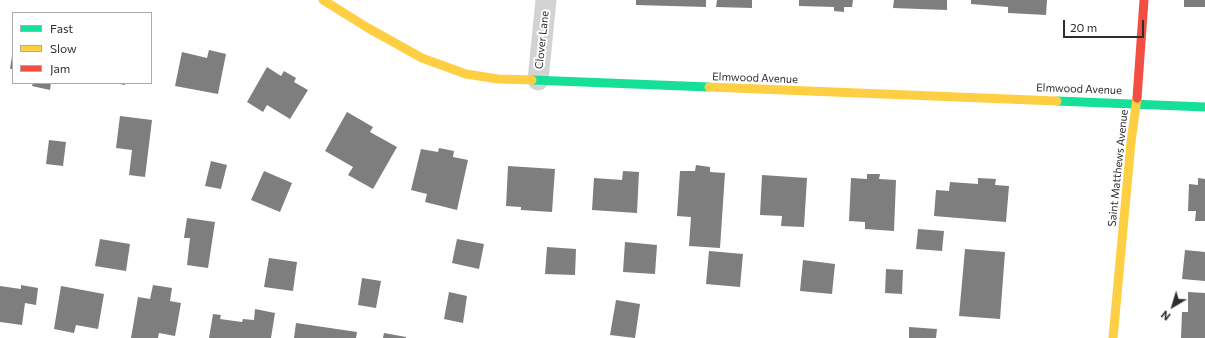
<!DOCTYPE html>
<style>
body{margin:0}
#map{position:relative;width:1205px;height:338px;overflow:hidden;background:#fff;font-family:Commissioner,sans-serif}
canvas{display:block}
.legend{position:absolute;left:12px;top:12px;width:140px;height:72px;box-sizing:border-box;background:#fff;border:1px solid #ababab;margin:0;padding:5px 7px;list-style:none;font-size:12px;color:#2e2e2e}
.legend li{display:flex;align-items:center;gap:8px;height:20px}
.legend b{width:20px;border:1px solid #ababab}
.north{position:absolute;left:1153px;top:286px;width:40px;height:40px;-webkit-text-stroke:3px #fff;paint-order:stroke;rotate:218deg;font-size:11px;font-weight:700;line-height:16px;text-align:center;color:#2e2e2e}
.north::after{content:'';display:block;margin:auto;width:14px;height:18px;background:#2e2e2e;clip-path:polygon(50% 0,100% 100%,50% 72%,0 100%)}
.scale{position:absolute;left:1063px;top:20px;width:81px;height:18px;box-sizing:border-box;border:2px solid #2e2e2e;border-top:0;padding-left:5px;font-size:12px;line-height:14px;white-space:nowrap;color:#2e2e2e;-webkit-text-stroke:3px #fff;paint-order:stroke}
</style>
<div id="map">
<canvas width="1205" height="338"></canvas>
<ul class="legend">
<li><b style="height:5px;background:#16e098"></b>Fast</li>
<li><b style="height:5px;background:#ffcf43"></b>Slow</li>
<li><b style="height:5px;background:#f24e42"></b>Jam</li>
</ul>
<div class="north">N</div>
<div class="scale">20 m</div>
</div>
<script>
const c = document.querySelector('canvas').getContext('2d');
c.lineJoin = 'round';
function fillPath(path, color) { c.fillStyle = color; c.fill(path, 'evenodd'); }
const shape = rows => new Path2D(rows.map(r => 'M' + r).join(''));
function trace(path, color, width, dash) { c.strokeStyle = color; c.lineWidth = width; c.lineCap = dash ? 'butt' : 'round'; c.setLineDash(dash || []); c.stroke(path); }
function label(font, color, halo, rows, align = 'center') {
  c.font = font + ' Commissioner,sans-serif'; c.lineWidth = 4; c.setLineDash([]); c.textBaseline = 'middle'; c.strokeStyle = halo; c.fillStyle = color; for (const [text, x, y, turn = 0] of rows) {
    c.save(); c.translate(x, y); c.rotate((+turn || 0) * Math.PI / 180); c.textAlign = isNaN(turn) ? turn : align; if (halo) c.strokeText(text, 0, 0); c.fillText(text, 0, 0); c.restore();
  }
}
const building = shape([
 [636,0,706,0,706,7,636,5],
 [717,0,752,0,752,8,716,7],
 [799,0,853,0,852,7,844,7,844,12,834,11,834,7,799,6],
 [894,0,947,0,947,10,893,8],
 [971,0,1047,0,1046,15,1008,13,1008,7,971,4],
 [1184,0,1205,0,1205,7,1184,7],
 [209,50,226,54,218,94,175,86,182,52,207,58],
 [12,56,13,56,13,69,10,69],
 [267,67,281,76,284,71,296,78,294,82,308,90,290,119,267,105,263,112,247,102],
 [33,83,51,83,50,90,32,86],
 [114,83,125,83,125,85],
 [347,112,373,127,370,132,397,147,373,189,348,175,353,167,325,151],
 [120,116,152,120,145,177,129,175,132,150,116,148],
 [49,140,66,142,63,166,46,164],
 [439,148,454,151,453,157,468,160,457,210,425,202,427,194,411,190,421,149,438,152],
 [211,161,227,165,221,189,205,186],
 [696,165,710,167,710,172,725,173,720,248,689,246,691,217,677,216,680,171,695,171],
 [508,166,555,169,552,212,521,210,521,207,506,206],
 [264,171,292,183,280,212,251,200],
 [623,171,639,172,637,213,592,210,594,178,622,180],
 [867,174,880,174,879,179,896,180,894,231,865,229,865,222,849,221,851,178,867,179],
 [762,175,807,178,804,227,781,226,782,216,760,215],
 [978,178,996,179,995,185,1009,186,1006,222,934,216,936,190,949,191,950,182,978,184],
 [1198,178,1205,179,1205,221,1195,221,1196,211,1188,211,1189,184,1198,185],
 [187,218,215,222,208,268,187,265,190,238,184,238],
 [918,229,944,231,942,251,916,249],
 [100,239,130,244,126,271,95,266],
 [457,239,484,244,479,269,452,263],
 [625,242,657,245,655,274,623,272],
 [547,247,576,249,575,275,545,274],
 [965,249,1005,252,1000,319,959,316],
 [1185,250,1205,252,1205,281,1182,279],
 [709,251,743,254,740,287,706,284],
 [269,258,297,262,293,291,264,287],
 [803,260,835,264,832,294,800,291],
 [886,269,903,270,902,294,885,293],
 [362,278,381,281,376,308,358,305],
 [21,285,38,288,36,305,25,303,22,325,0,322,0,286,21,289],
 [153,285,172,288,170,301,181,303,175,336,159,333,158,338,131,338,138,297,150,299],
 [61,286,104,294,98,329,76,325,74,333,54,329],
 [449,292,467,296,463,323,444,319],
 [1188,292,1205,293,1205,338,1181,338,1182,312,1188,312],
 [616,300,640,304,635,338,610,335],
 [255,309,275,313,271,338,209,338,213,314,221,315,220,319,242,322,243,319,254,320],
 [296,323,357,332,356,338,294,338],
 [909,327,937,329,936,338,909,338],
 [384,333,406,337,406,338,383,338]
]);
const street = shape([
 [538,80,546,0]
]);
const fast = shape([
 [532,80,709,87],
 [1057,101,1205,107]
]);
const slow = shape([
 [323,0,368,28,422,58,466,74,498,79,532,80],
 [709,87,1057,101],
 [1113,338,1131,142,1137,98]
]);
const jam = shape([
 [1137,98,1144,0]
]);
const streetNames = [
 ["Clover Lane",542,40,-84],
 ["Elmwood Avenue",755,78,2],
 ["Elmwood Avenue",1079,89,2],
 ["Saint Matthews Avenue",1118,168,-84]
];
fillPath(building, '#7e7e7e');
trace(street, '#d3d3d3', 21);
trace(fast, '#16e098', 9);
trace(slow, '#ffcf43', 9);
trace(jam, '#f24e42', 9);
label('11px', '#2e2e2e', '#fff', streetNames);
</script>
